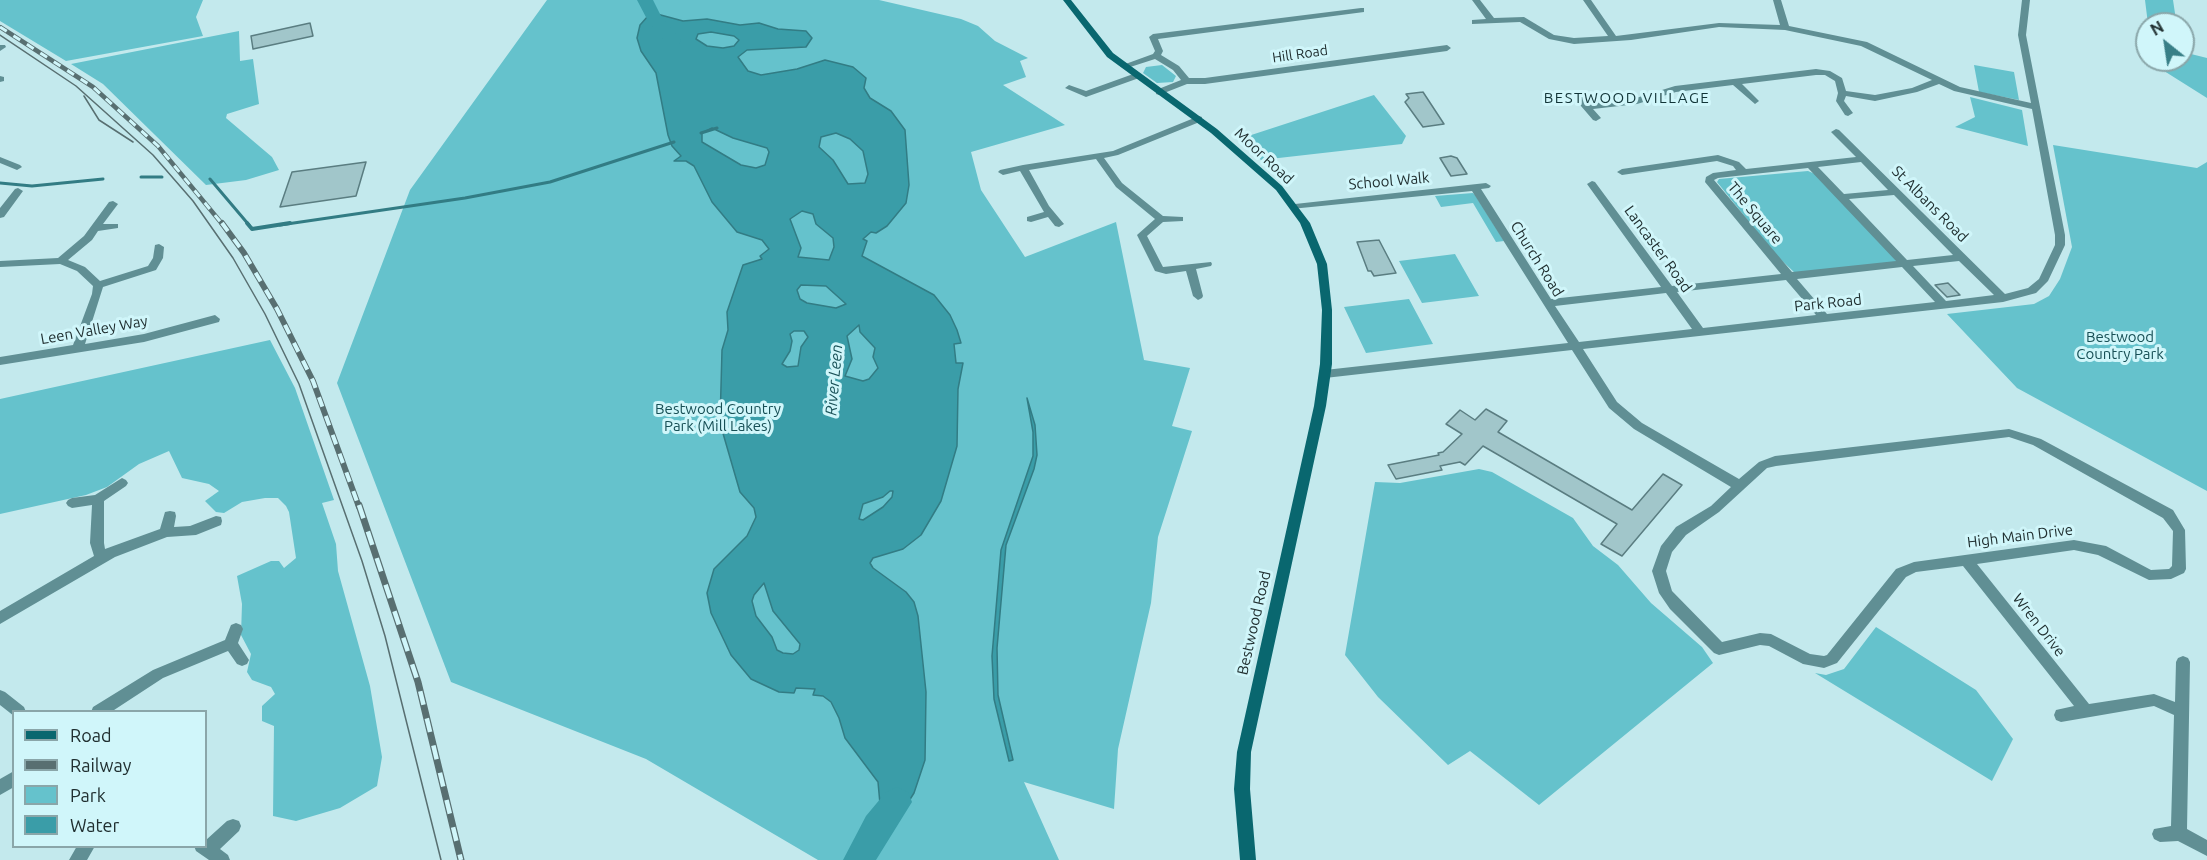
<!DOCTYPE html>
<style>
body{margin:0}
#map{position:relative;width:2207px;height:860px;overflow:hidden;background:#c3e9ed;font-family:Ubuntu,sans-serif}
canvas{display:block}
.legend{position:absolute;left:12px;top:710px;width:195px;height:138px;box-sizing:border-box;background:#d0f6fa;border:2px solid #8aa6a9;margin:0;padding:8px 10px;list-style:none;font-size:18px;color:#202f30}
.legend li{display:flex;align-items:center;gap:12px;height:30px}
.legend b{width:30px;border:2px solid #8aa6a9}
.north{position:absolute;left:2135px;top:12px;width:60px;height:60px;box-sizing:border-box;background:#d0f6fa;border:2px solid #8aa6a9;border-radius:50%;rotate:330deg;font-size:16px;font-weight:700;line-height:24px;text-align:center;color:#202f30}
.north::after{content:'';display:block;margin:auto;width:21px;height:27px;background:#387f87;clip-path:polygon(50% 0,100% 100%,50% 72%,0 100%)}
</style>
<div id="map">
<canvas width="2207" height="860"></canvas>
<ul class="legend">
<li><b style="height:8px;background:#09676f"></b>Road</li>
<li><b style="height:8px;background:#586f71"></b>Railway</li>
<li><b style="height:16px;background:#65c2cc"></b>Park</li>
<li><b style="height:16px;background:#3a9da8"></b>Water</li>
</ul>
<div class="north">N</div>
</div>
<script>
const c = document.querySelector('canvas').getContext('2d');
c.lineJoin = 'round';
function fillPath(path, color) { c.fillStyle = color; c.fill(path, 'evenodd'); }
const shape = rows => new Path2D(rows.map(r => 'M' + r).join(''));
function trace(path, color, width, dash) { c.strokeStyle = color; c.lineWidth = width; c.lineCap = dash ? 'butt' : 'round'; c.setLineDash(dash || []); c.stroke(path); }
function label(font, color, halo, rows, align = 'center') {
  c.font = font + ' Ubuntu,sans-serif'; c.lineWidth = 6; c.setLineDash([]); c.textBaseline = 'middle'; c.strokeStyle = halo; c.fillStyle = color; for (const [text, x, y, turn = 0] of rows) {
    c.save(); c.translate(x, y); c.rotate((+turn || 0) * Math.PI / 180); c.textAlign = isNaN(turn) ? turn : align; if (halo) c.strokeText(text, 0, 0); c.fillText(text, 0, 0); c.restore();
  }
}
const green = shape([
 [0,0,203,0,196,17,203,36,66,61,0,21],
 [547,0,879,0,961,19,978,26,995,41,1028,58,1020,61,1026,77,1003,85,1065,125,971,152,981,190,1025,257,1116,222,1144,360,1190,368,1172,426,1192,431,1158,537,1151,603,1118,749,1114,809,1024,782,1059,860,818,860,646,759,451,682,337,383,410,190],
 [2145,0,2173,0,2176,20,2170,24,2148,24],
 [239,31,240,61,253,59,259,104,227,114,226,118,272,157,279,170,246,180,206,185,103,84,71,64],
 [2183,52,2207,58,2207,98,2153,64,2152,60,2183,60],
 [1162,65,1176,76,1173,82,1157,83,1143,73,1146,67],
 [1974,65,2014,72,2019,100,1979,92],
 [1374,95,1406,136,1402,144,1261,160,1239,139],
 [1970,97,2022,110,2028,146,1955,127,1975,117],
 [2053,145,2197,168,2207,162,2207,491,2017,388,1947,314,2034,304,2049,296,2060,279,2072,247],
 [1808,171,1815,174,1897,259,1895,262,1795,273,1775,254,1717,182,1719,179],
 [1473,193,1475,195,1504,241,1496,242,1473,203,1441,207,1435,196],
 [1455,254,1479,296,1422,303,1399,261],
 [1409,299,1433,344,1366,353,1344,307],
 [270,340,295,388,334,500,322,503,336,544,338,571,370,686,382,757,377,786,340,808,296,821,273,816,274,726,262,721,262,706,275,694,271,687,252,680,247,672,251,654,241,635,242,604,237,576,271,561,279,561,284,568,296,558,289,512,286,506,278,498,265,498,242,502,224,513,216,512,205,501,219,491,209,484,182,478,169,451,139,464,107,487,86,495,0,514,0,399],
 [1479,469,1492,472,1573,518,1593,546,1618,565,1651,603,1702,647,1713,663,1539,805,1470,751,1448,765,1378,697,1345,655,1375,482,1400,483],
 [1876,627,1976,690,2013,739,1992,781,1815,673,1826,675,1844,669]
]);
const water = shape([
 [657,14,683,21,707,19,740,25,759,23,778,29,806,31,812,38,806,47,747,50,738,57,748,71,761,75,797,69,825,60,853,67,866,78,864,88,870,98,891,111,905,130,909,185,906,203,887,226,876,233,871,232,863,239,867,241,862,256,934,295,950,315,957,330,961,343,954,344,956,363,963,363,958,389,957,446,941,501,921,535,903,549,873,558,870,563,873,568,906,592,914,602,918,616,926,692,925,760,914,793,890,831,867,821,880,804,878,782,845,738,839,718,831,702,823,696,813,695,815,689,796,688,794,693,779,692,751,679,731,655,711,613,707,593,714,569,747,536,756,517,754,508,740,492,720,423,722,350,728,330,727,312,743,265,762,259,760,256,769,249,762,240,737,232,712,202,694,166,686,161,674,161,681,156,672,146,668,135,656,73,641,51,637,38,640,25,648,16,657,14],
 [711,32,734,36,739,40,734,46,723,48,707,46,696,39,698,34,711,32],
 [712,128,733,138,767,148,769,152,765,165,756,168,741,165,702,142,702,133,712,128],
 [836,133,850,139,863,151,868,174,865,183,848,184,833,160,819,147,821,137,836,133],
 [802,211,813,214,816,224,833,238,834,247,829,260,798,257,801,248,790,219,802,211],
 [801,285,826,286,846,304,836,308,807,303,800,299,797,290,801,285],
 [859,325,860,332,875,348,873,357,878,368,869,379,863,381,845,376,852,359,847,336,859,325],
 [794,331,804,331,808,337,801,347,798,366,787,367,782,364,790,351,792,341,790,334,794,331],
 [890,491,893,491,892,497,883,507,863,520,859,519,863,504,883,497,890,491],
 [764,583,773,611,800,644,799,650,793,654,783,653,777,650,772,637,756,616,752,601,754,595,764,583],
 [1027,398,1035,425,1037,455,1034,469,1006,545,997,648,998,695,1013,760,1009,761,994,699,992,656,1001,550,1033,456,1033,432,1027,398]
]);
const streamFar1 = shape([
 [701,133,717,128],
 [141,177,162,177],
 [210,179,249,225],
 [0,183,32,186,103,179],
 [280,225,465,198,550,182,674,142]
]);
const stream = shape([
 [247,223,252,229,290,223]
]);
const river = shape([
 [637,0,653,0,661,16,681,40,679,44,667,44,648,21,637,0],
 [897,787,908,792,912,802,876,860,843,860,866,816,886,792,897,787]
]);
const building = shape([
 [310,23,313,36,253,49,251,36,310,23],
 [1423,92,1444,124,1423,127,1405,102,1409,98,1406,94,1423,92],
 [1451,156,1457,158,1467,174,1451,176,1440,158,1451,156],
 [366,162,356,196,280,207,292,172,366,162],
 [1379,240,1391,263,1396,273,1374,276,1371,271,1368,271,1357,242,1379,240],
 [1948,283,1960,295,1947,297,1935,285,1948,283],
 [1486,409,1507,421,1498,432,1632,510,1663,474,1682,485,1622,556,1601,544,1617,524,1483,446,1465,465,1460,462,1440,466,1442,470,1396,479,1388,465,1439,455,1438,453,1443,452,1462,434,1446,424,1460,410,1475,420,1486,409]
]);
const street = shape([
 [1472,0,1480,0,1494,18,1524,17,1554,35,1574,38,1608,36,1583,0,1591,0,1616,36,1719,23,1780,25,1773,0,1781,0,1789,26,1867,42,1960,87,2031,103,2018,35,2022,0,2030,0,2026,35,2065,235,2065,245,2048,281,2036,293,2003,302,1583,349,1617,402,1642,423,1739,479,1759,462,1775,456,2009,429,2041,439,2173,510,2185,530,2186,569,2184,573,2171,579,2149,580,2098,555,2074,550,1977,564,2089,704,2154,694,2175,702,2176,662,2178,658,2183,656,2188,658,2190,662,2187,829,2207,840,2207,856,2178,841,2160,842,2154,839,2152,834,2154,829,2171,826,2174,715,2154,706,2061,722,2056,720,2054,715,2056,710,2074,706,1963,566,1916,572,1906,577,1837,663,1824,668,1803,664,1769,646,1760,645,1719,655,1714,653,1670,609,1659,593,1652,571,1661,546,1676,527,1711,506,1731,487,1634,429,1609,408,1572,350,1325,378,1321,377,1319,374,1321,371,1325,370,1568,343,1472,191,1291,209,1290,207,1295,204,1486,183,1491,186,1489,188,1481,189,1551,299,1661,287,1587,184,1592,181,1595,182,1672,286,1781,274,1705,182,1706,177,1713,173,1736,170,1733,166,1717,161,1622,175,1617,172,1622,169,1718,155,1739,162,1746,169,1856,157,1831,132,1836,129,1839,130,2005,294,2028,288,2039,279,2055,245,2055,235,2032,109,1954,91,1939,84,1917,92,1875,101,1846,96,1844,101,1853,113,1848,116,1845,115,1836,101,1838,93,1835,81,1825,75,1816,75,1742,84,1759,101,1755,104,1733,85,1676,92,1637,104,1593,109,1601,118,1596,121,1593,120,1575,99,1575,95,1581,95,1589,104,1636,98,1675,86,1816,69,1830,71,1842,78,1846,91,1875,95,1912,88,1932,80,1861,46,1785,30,1719,27,1631,40,1574,44,1549,39,1520,22,1472,24,1472,20,1486,19,1472,0],
 [1861,162,1888,190,1844,194,1818,167,1861,162],
 [1808,168,1896,261,1792,272,1714,180,1718,178,1808,168],
 [1894,195,1953,255,1907,260,1849,199,1894,195],
 [1959,261,1994,295,1946,301,1913,266,1959,261],
 [1902,267,1935,302,1827,314,1797,279,1902,267],
 [1786,280,1816,315,1703,328,1677,292,1786,280],
 [1666,293,1692,329,1579,342,1555,306,1666,293],
 [2009,437,2033,445,2163,518,2173,531,2172,566,2169,569,2151,570,2106,546,2074,540,1914,562,1896,569,1827,655,1824,656,1810,654,1771,634,1760,633,1722,642,1672,591,1666,571,1672,552,1686,535,1719,512,1767,468,1776,466,2009,437],
 [1361,8,1364,8,1364,12,1158,39,1163,51,1161,55,1179,66,1189,78,1205,78,1447,45,1451,48,1447,51,1205,84,1187,84,1159,95,1156,94,1156,90,1181,80,1173,70,1155,59,1124,69,1120,66,1153,54,1155,51,1149,37,1153,34,1361,8],
 [0,45,5,45,6,47,0,51,0,45],
 [1136,73,1140,76,1139,78,1086,97,1065,88,1069,85,1086,91,1136,73],
 [0,76,4,77,4,81,0,82,0,76],
 [1199,116,1202,117,1202,121,1118,155,1104,158,1122,183,1163,216,1183,217,1183,221,1163,222,1147,236,1163,267,1211,262,1212,264,1211,266,1196,269,1203,296,1202,298,1198,300,1193,296,1186,271,1166,274,1155,271,1137,235,1155,219,1116,187,1096,159,1029,170,1049,206,1064,224,1059,227,1055,226,1048,217,1031,222,1027,221,1027,217,1044,212,1020,171,1003,175,998,172,1000,170,1023,165,1113,151,1199,116],
 [0,157,20,165,22,167,17,170,0,163,0,157],
 [18,188,23,191,4,217,0,218,0,208,15,189,18,188],
 [113,201,118,204,103,224,118,224,118,228,98,231,92,240,68,260,85,267,100,281,148,266,153,258,155,245,159,244,164,247,163,258,156,270,103,287,85,344,144,334,215,315,220,319,219,322,144,342,0,365,0,357,73,345,92,294,93,286,77,271,60,264,0,267,0,261,58,258,84,236,109,202,113,201],
 [122,478,126,480,128,483,126,486,104,501,104,543,105,549,160,529,165,512,170,511,175,512,176,516,174,527,190,526,216,516,221,517,222,521,221,525,196,535,167,537,115,557,0,624,0,611,94,556,90,543,92,505,72,508,68,506,66,503,68,500,72,498,95,495,122,478],
 [236,623,241,625,243,629,238,643,249,660,247,664,242,666,237,664,228,651,163,678,111,712,91,712,93,707,153,670,225,640,231,625,236,623],
 [0,690,5,692,24,707,26,712,14,712,14,716,0,705,0,690],
 [14,771,14,787,0,795,0,779,14,771],
 [233,819,239,821,241,826,239,831,220,849,228,855,230,860,209,860,196,851,194,846,206,846,206,840,227,821,233,819],
 [77,846,95,846,87,860,69,860,77,846]
]);
const secondary = shape([
 [1063,0,1071,0,1113,53,1217,129,1282,186,1310,223,1327,264,1332,310,1332,364,1326,406,1251,752,1250,789,1256,860,1240,860,1234,789,1237,752,1314,406,1320,364,1322,310,1317,264,1300,223,1276,190,1211,133,1107,57,1063,0]
]);
const tram = shape([
 [0,35,76,86,153,155,193,201,233,258,265,314,299,384,362,561,385,636,441,860],
 [84,96,99,120,133,142]
]);
const railFar2 = shape([
 [0,27,93,87,158,146,223,225]
]);
const railFar1 = shape([
 [222,223,244,253,277,309,313,381,359,507]
]);
const rail = shape([
 [359,505,418,682,461,860]
]);
const farStreetnames = [
 ["Hill Road",1300,54,-8]
];
const farQuarternames = [
 ["BESTWOOD VILLAGE",1627,98]
];
const streetNames = [
 ["Moor Road",1264,156,43],
 ["School Walk",1389,181,-5],
 ["St Albans Road",1930,204,45],
 ["The Square",1755,213,50],
 ["Lancaster Road",1658,249,54],
 ["Church Road",1537,259,58],
 ["Park Road",1828,303,-6],
 ["Leen Valley Way",94,330,-10],
 ["High Main Drive",2020,536,-7],
 ["Bestwood Road",1254,623,-77],
 ["Wren Drive",2039,625,52]
];
const parkNames = [
 ["Bestwood",2120,337],
 ["Country Park",2120,354],
 ["Bestwood Country",718,409],
 ["Park (Mill Lakes)",718,426]
];
const waterNames = [
 ["River Leen",834,380,-85]
];
fillPath(green, '#65c2cc');
fillPath(water, '#3a9da8');
trace(water, '#327c84', 1.5);
trace(streamFar1, '#327c84', 3);
trace(stream, '#327c84', 4);
fillPath(river, '#3a9da8');
fillPath(building, '#a1c6ca');
trace(building, '#5a7d81', 1.5);
fillPath(street, '#608f94');
fillPath(secondary, '#09676f');
trace(tram, '#586f71', 1.5);
trace(railFar2, '#586f71', 4.5);
trace(railFar1, '#586f71', 6);
trace(rail, '#586f71', 7);
trace(railFar2, '#d0f6fa', 3, [8]);
trace(railFar1, '#d0f6fa', 4, [10]);
trace(rail, '#d0f6fa', 4.5, [14]);
label('14px', '#202f30', '#d0f6fa', farStreetnames);
c.letterSpacing = '1.5px';
label('15px', '#113437', '#d0f6fa', farQuarternames);
c.letterSpacing = '0px';
label('15px', '#202f30', '#d0f6fa', streetNames);
label('15px', '#174f55', '#d0f6fa', parkNames);
label('italic 16px', '#1a5258', '#d0f6fa', waterNames);
</script>
